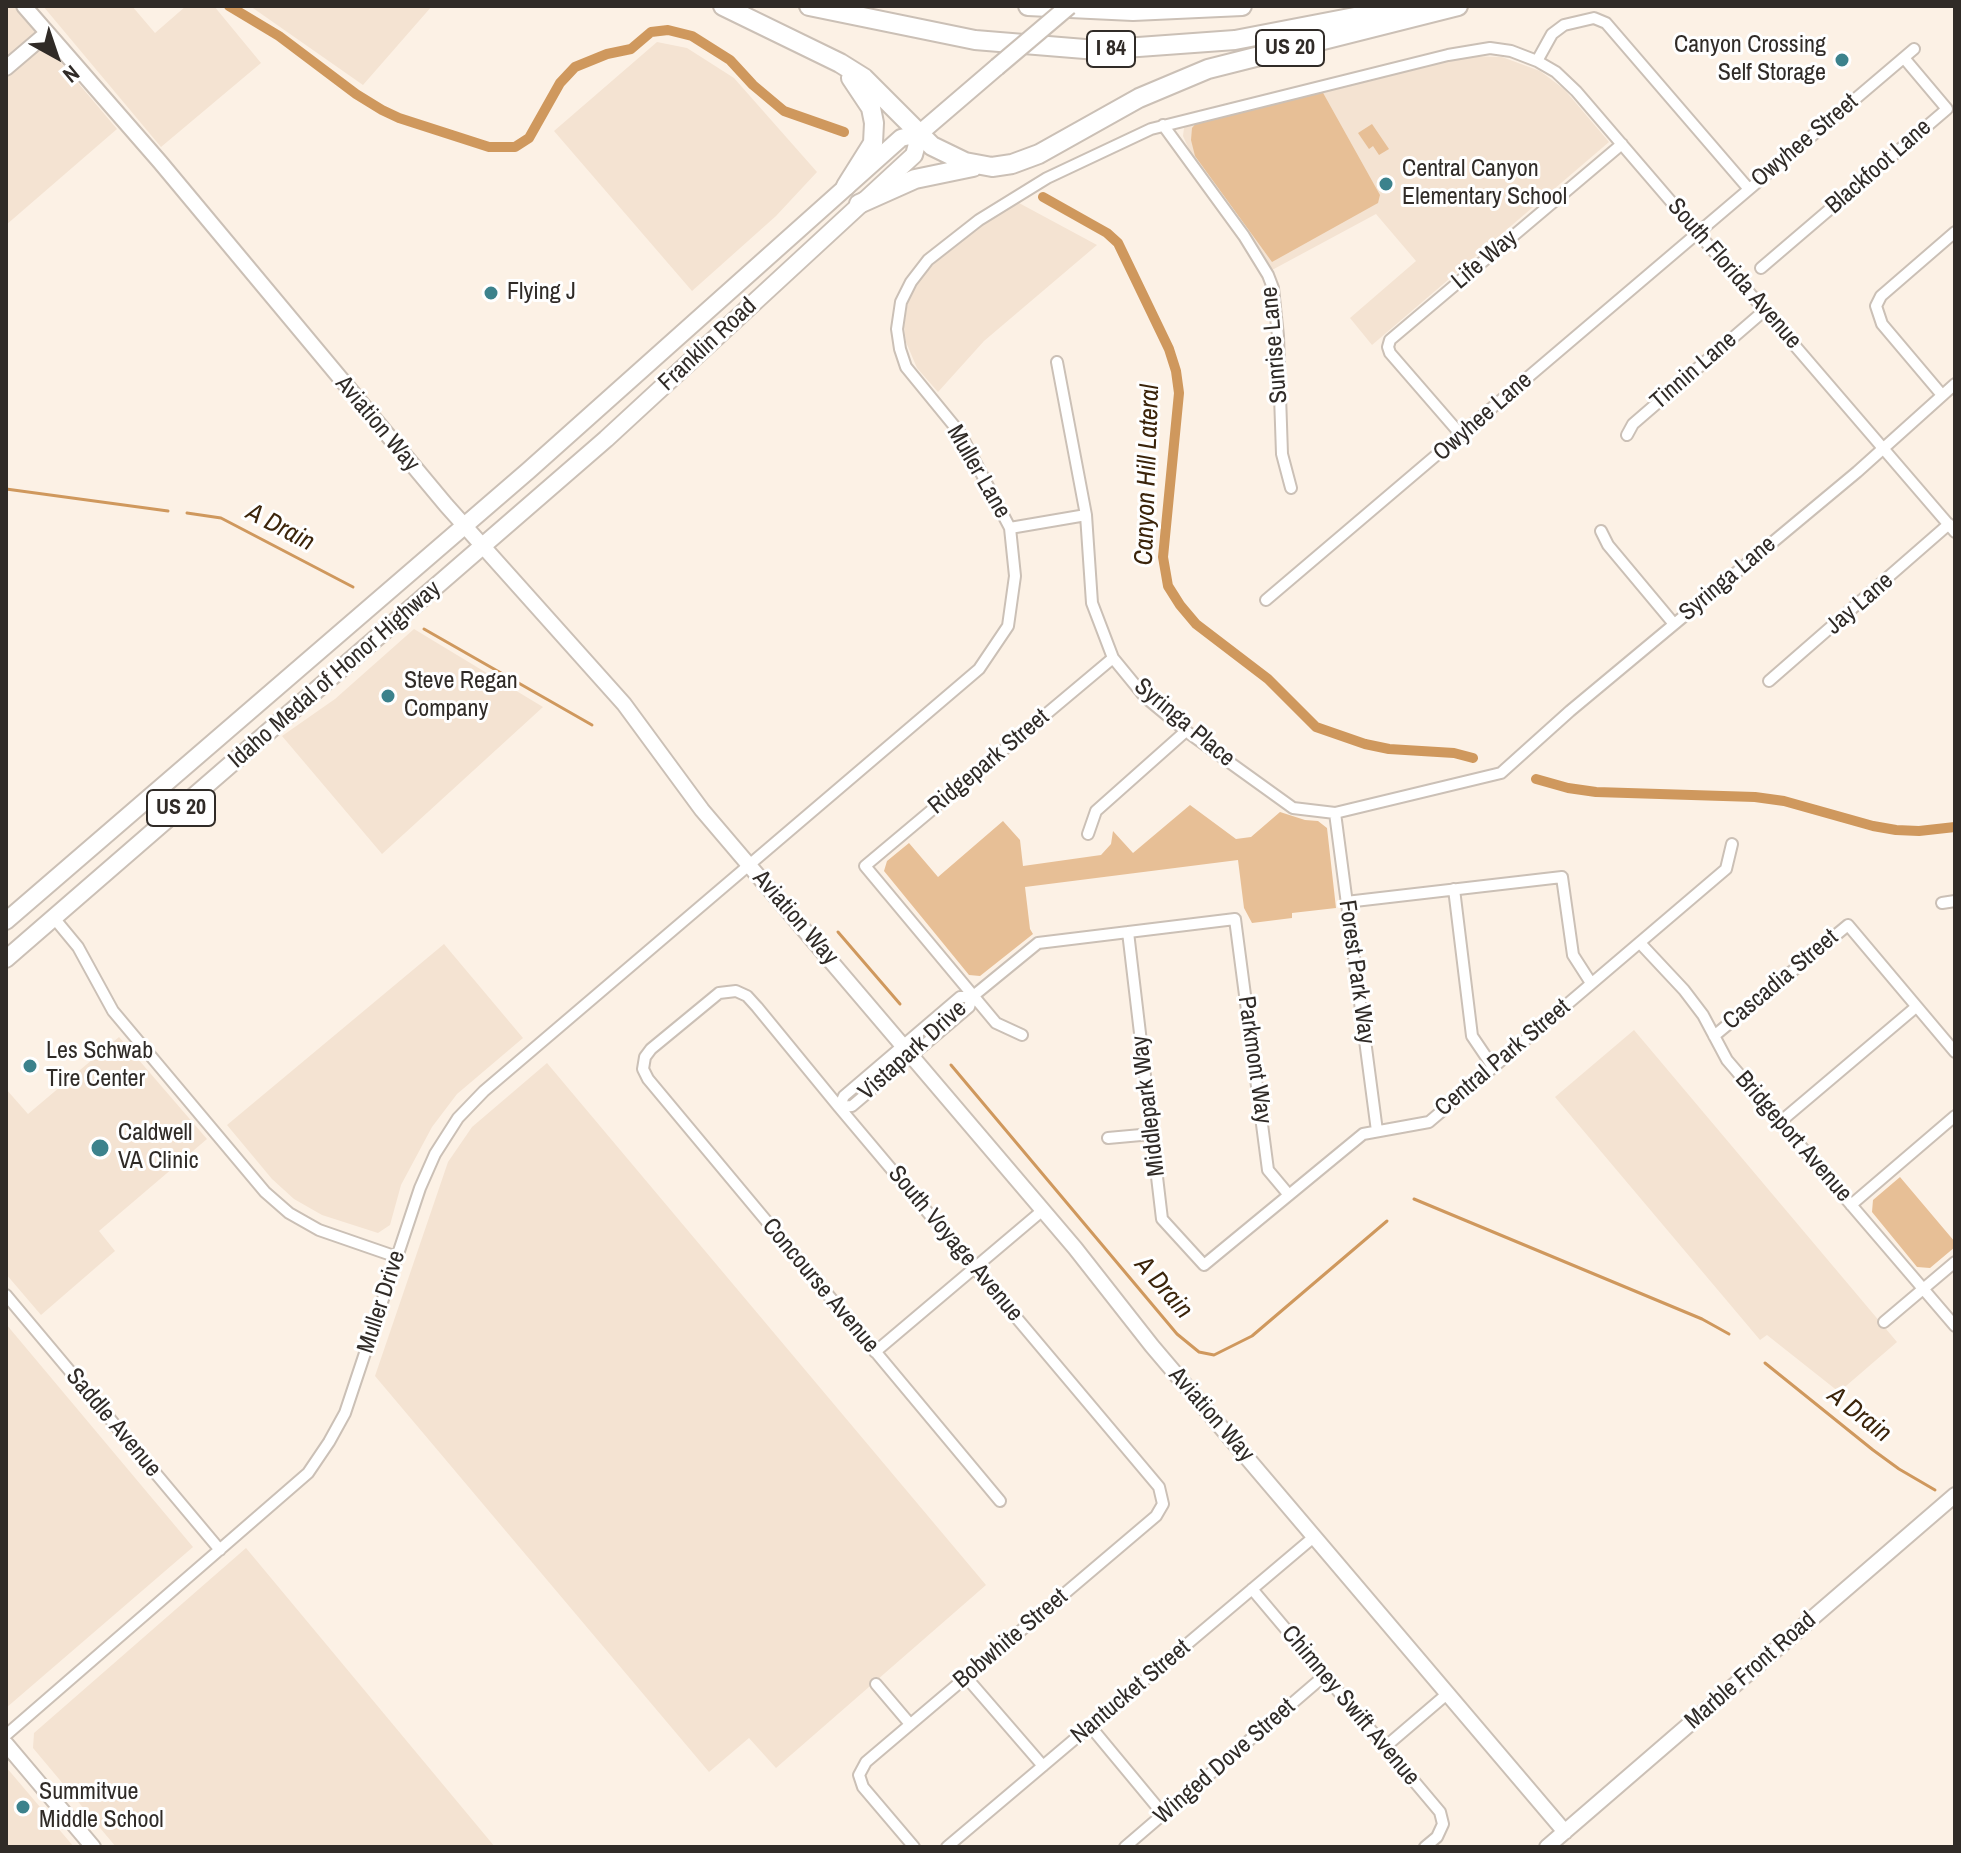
<!DOCTYPE html>
<style>
body{margin:0}
#map{position:relative;width:1961px;height:1853px;overflow:hidden;background:#fcf1e5;font-family:"Archivo Narrow",sans-serif}
canvas{display:block}
.frame{position:absolute;inset:0;border:8px solid #302b27;pointer-events:none}
.north{position:absolute;left:16px;top:16px;width:80px;height:80px;-webkit-text-stroke:6px #fff;paint-order:stroke;rotate:140deg;font-size:22px;font-weight:700;line-height:32px;text-align:center;color:#302b27}
.north::after{content:'';display:block;margin:auto;width:28px;height:36px;background:#302b27;clip-path:polygon(50% 0,100% 100%,50% 72%,0 100%)}
</style>
<div id="map">
<canvas width="1961" height="1853"></canvas>
<div class="frame"></div>
<div class="north">N</div>
</div>
<script>
const c = document.querySelector('canvas').getContext('2d');
c.lineJoin = 'round';
function fillPath(path, color) { c.fillStyle = color; c.fill(path, 'evenodd'); }
const shape = rows => new Path2D(rows.map(r => 'M' + r).join(''));
function trace(path, color, width, dash) { c.strokeStyle = color; c.lineWidth = width; c.lineCap = dash ? 'butt' : 'round'; c.setLineDash(dash || []); c.stroke(path); }
function label(font, color, halo, rows, align = 'center') {
  c.font = font + ' "Archivo Narrow",sans-serif'; c.lineWidth = 6; c.setLineDash([]); c.textBaseline = 'middle'; c.strokeStyle = halo; c.fillStyle = color; for (const [text, x, y, turn = 0] of rows) {
    c.save(); c.translate(x, y); c.rotate((+turn || 0) * Math.PI / 180); c.textAlign = isNaN(turn) ? turn : align; if (halo) c.strokeText(text, 0, 0); c.fillText(text, 0, 0); c.restore();
  }
}
const built = shape([
 [6,6,13,6,117,129,6,225],
 [43,6,132,6,155,33,186,6,214,6,261,63,161,147],
 [250,6,432,6,363,85],
 [657,42,687,48,734,78,817,172,776,216,692,291,554,131],
 [1470,56,1502,57,1540,71,1564,89,1609,142,1372,345,1350,318,1416,261,1376,214,1272,270,1191,154,1183,136,1184,128,1197,122],
 [1019,203,1097,245,984,341,938,392,917,368,906,342,904,327,908,301,922,276,938,260,987,222],
 [414,629,543,707,382,854,282,736,335,699],
 [444,944,523,1038,457,1094,432,1127,401,1185,390,1225,378,1233,322,1215,294,1199,272,1179,227,1125],
 [1634,1030,1897,1342,1839,1392,1767,1335,1760,1340,1555,1097],
 [119,1037,207,1139,99,1231,115,1251,41,1315,6,1274,6,1089,28,1114],
 [547,1063,986,1585,776,1768,749,1738,709,1772,375,1376,448,1162,472,1127],
 [6,1324,193,1547,6,1708],
 [246,1548,495,1847,116,1847,33,1748,34,1733],
 [6,1767,74,1847,6,1847]
]);
const green = shape([
 [1322,91,1380,195,1378,203,1272,262,1195,156,1191,140,1192,128,1197,122],
 [1372,124,1389,149,1379,155,1373,146,1369,149,1358,133],
 [1190,805,1236,839,1251,837,1280,812,1305,820,1318,821,1327,828,1336,908,1292,913,1292,918,1252,923,1244,908,1238,860,1025,887,1030,929,1033,934,980,976,969,975,884,871,887,861,909,843,938,877,1003,821,1020,840,1023,866,1101,855,1111,844,1113,831,1133,853],
 [1900,1177,1955,1242,1955,1247,1930,1268,1917,1267,1872,1212,1873,1200]
]);
const stream = shape([
 [6,489,168,511],
 [187,513,221,518,353,587],
 [424,629,592,725],
 [838,932,900,1004],
 [951,1065,1177,1334,1199,1352,1214,1355,1252,1336,1387,1221],
 [1414,1199,1702,1319,1729,1334],
 [1765,1363,1873,1450,1899,1469,1935,1490]
]);
const canal = shape([
 [229,6,279,36,356,94,382,110,399,118,489,147,515,147,529,138,560,83,575,67,607,54,631,49,651,32,668,30,692,36,730,60,753,85,784,111,844,132],
 [1043,197,1107,233,1118,243,1169,349,1176,371,1179,393,1163,557,1168,586,1180,605,1196,624,1268,679,1316,727,1365,744,1389,749,1454,753,1473,758],
 [1536,779,1568,788,1596,792,1755,797,1784,801,1873,826,1896,830,1919,831,1955,827]
]);
const street = shape([
 [1537,61,1552,34,1564,25,1594,18,1606,23,1748,188],
 [1163,125,1244,236,1268,275,1273,288,1278,336,1282,454,1291,488],
 [1761,268,1947,109,1904,58],
 [1057,362,1086,515,1092,603,1113,658,1145,697,1186,731,1293,808,1335,813,1501,773,1570,711,1857,472,1955,384],
 [1942,395,1882,324,1876,306,1881,296,1955,232],
 [1627,435,1633,424,1765,310],
 [1462,436,1390,353,1388,347,1390,340,1622,144],
 [1010,528,1086,515],
 [1601,531,1608,545,1674,624],
 [1266,600,1914,49],
 [1769,681,1949,524],
 [1335,813,1377,1131],
 [1088,834,1096,811,1186,731],
 [1454,889,1472,1036,1493,1067],
 [1346,902,1562,877,1573,955,1591,983],
 [1942,903,1955,901],
 [54,918,78,947,113,1011,265,1192,289,1213,319,1230,397,1257],
 [1128,932,1162,1219,1204,1265,1363,1134,1429,1122,1726,869,1732,844],
 [1640,943,1684,990,1703,1015,1727,1060,1955,1326],
 [1022,1035,996,1023,865,866,1113,658],
 [1714,1036,1848,925,1955,1052],
 [839,1107,852,1106,969,1007,972,997,1038,943,1235,919,1268,1170,1289,1195],
 [839,1107,844,1096,960,997,972,997],
 [1780,1122,1916,1007],
 [1108,1138,1152,1134],
 [1851,1205,1955,1116],
 [6,1295,220,1550],
 [1884,1322,1955,1262],
 [875,1352,1043,1210],
 [1252,1589,1440,1812,1443,1824,1437,1837,1425,1847],
 [966,1677,1043,1766],
 [876,1684,910,1724],
 [1090,1726,1163,1814],
 [6,1735,308,1473,329,1442,345,1413,420,1188,435,1154,458,1118,484,1091,979,669,1008,626,1015,576,1010,528,960,433,906,367,900,349,897,329,901,302,911,282,928,260,979,220,1047,178,1151,129,1448,55,1490,48,1511,51,1537,61,1556,72,1576,91,1955,532],
 [1385,1747,1447,1694],
 [914,1847,863,1787,859,1775,866,1762,1156,1516,1163,1504,1159,1487,839,1107,757,1007,747,996,736,991,719,993,651,1049,645,1057,643,1069,648,1079,1000,1501],
 [947,1847,1315,1536],
 [1125,1847,1324,1676]
]);
const secondary = shape([
 [24,6,160,162,446,505,624,704,702,810,1075,1248,1152,1346,1565,1832],
 [6,68,47,33],
 [6,1744,93,1847],
 [1547,1847,1955,1495]
]);
const primary = shape([
 [6,921,528,471,901,138,920,133,997,67],
 [6,959,606,439,914,155,920,133]
]);
const highway = shape([
 [723,6,840,63,864,78,932,146,965,162,992,167,1012,164,1039,154,1139,98,1208,69,1458,6],
 [809,6,975,40,1097,50,1235,40,1407,7],
 [1028,6,1133,11,1242,6],
 [846,186,873,143,874,123,871,108,851,78],
 [859,204,915,179,973,167]
]);
const primaryBridge = shape([
 [997,67,1069,6]
]);
const markers = [
 [1842,60,8,"#3c828c"],
 [1386,184,8,"#3c828c"],
 [491,293,8,"#3c828c"],
 [388,696,8,"#3c828c"],
 [30,1066,8,"#3c828c"],
 [100,1148,10,"#3c828c"],
 [23,1807,8,"#3c828c"]
];
const shields = [
 [1290,48,68],
 [1111,49,48],
 [181,808,68]
];
const shieldNames = [
 ["US 20",1290,48],
 ["I 84",1111,49],
 ["US 20",181,808]
];
const poiNames = [
 ["Canyon Crossing",1826,46,"right"],
 ["Self Storage",1826,74,"right"],
 ["Central Canyon",1402,170],
 ["Elementary School",1402,198],
 ["Flying J",507,293],
 ["Steve Regan",404,682],
 ["Company",404,710],
 ["Les Schwab",46,1052],
 ["Tire Center",46,1080],
 ["Caldwell",118,1134],
 ["VA Clinic",118,1162],
 ["Summitvue",39,1793],
 ["Middle School",39,1821]
];
const streetNames = [
 ["Owyhee Street",1805,141,-40],
 ["Blackfoot Lane",1879,167,-41],
 ["Life Way",1485,260,-40],
 ["South Florida Avenue",1734,274,49],
 ["Franklin Road",708,345,-43],
 ["Sunrise Lane",1275,345,-95],
 ["Tinnin Lane",1694,371,-41],
 ["Owyhee Lane",1483,417,-41],
 ["Aviation Way",377,424,50],
 ["Muller Lane",978,472,60],
 ["Syringa Lane",1728,579,-40],
 ["Jay Lane",1860,604,-41],
 ["Idaho Medal of Honor Highway",335,675,-41],
 ["Syringa Place",1184,723,40],
 ["Ridgepark Street",989,762,-40],
 ["Aviation Way",795,918,49],
 ["Forest Park Way",1356,972,82],
 ["Cascadia Street",1781,980,-40],
 ["Vistapark Drive",913,1051,-42],
 ["Central Park Street",1503,1058,-40],
 ["Parkmont Way",1254,1060,82],
 ["Middlepark Way",1149,1106,-97],
 ["Bridgeport Avenue",1793,1137,49],
 ["South Voyage Avenue",955,1244,50],
 ["Concourse Avenue",820,1286,50],
 ["Muller Drive",382,1302,-72],
 ["Aviation Way",1211,1415,49],
 ["Saddle Avenue",113,1423,50],
 ["Bobwhite Street",1011,1639,-40],
 ["Marble Front Road",1751,1671,-41],
 ["Nantucket Street",1131,1692,-40],
 ["Chimney Swift Avenue",1350,1706,50],
 ["Winged Dove Street",1225,1762,-41]
];
const waterNames = [
 ["Canyon Hill Lateral",1148,475,-88],
 ["A Drain",280,528,28],
 ["A Drain",1163,1288,49],
 ["A Drain",1859,1415,38]
];
fillPath(built, '#f4e3d2');
fillPath(green, '#e7bf96');
trace(stream, '#cf985d', 3);
trace(canal, '#cf985d', 10);
trace(street, '#cbc0b6', 14);
trace(secondary, '#cbc0b6', 18);
trace(primary, '#cbc0b6', 20);
trace(highway, '#cbc0b6', 22);
trace(street, '#fff', 10);
trace(secondary, '#fff', 14);
trace(primary, '#fff', 16);
trace(highway, '#fff', 18);
trace(primaryBridge, '#cbc0b6', 20, []);
trace(primaryBridge, '#fff', 16);
for (const [x, y, r, color] of markers) { const dot = new Path2D(); dot.arc(x, y, r, 0, 2 * Math.PI); c.fillStyle = color; c.fill(dot); trace(dot, '#fff', 3); }
for (const [x, y, w] of shields) { const box = new Path2D(); box.roundRect(x - w / 2, y - 18, w, 36, 6); c.fillStyle = '#fff'; c.fill(box); trace(box, '#302b27', 2); }
label('bold 22px', '#302b27', null, shieldNames);
label('24px', '#302b27', '#fff', poiNames, 'left');
label('24px', '#302b27', '#fff', streetNames);
label('italic 26px', '#3b240a', '#fff', waterNames);
</script>
